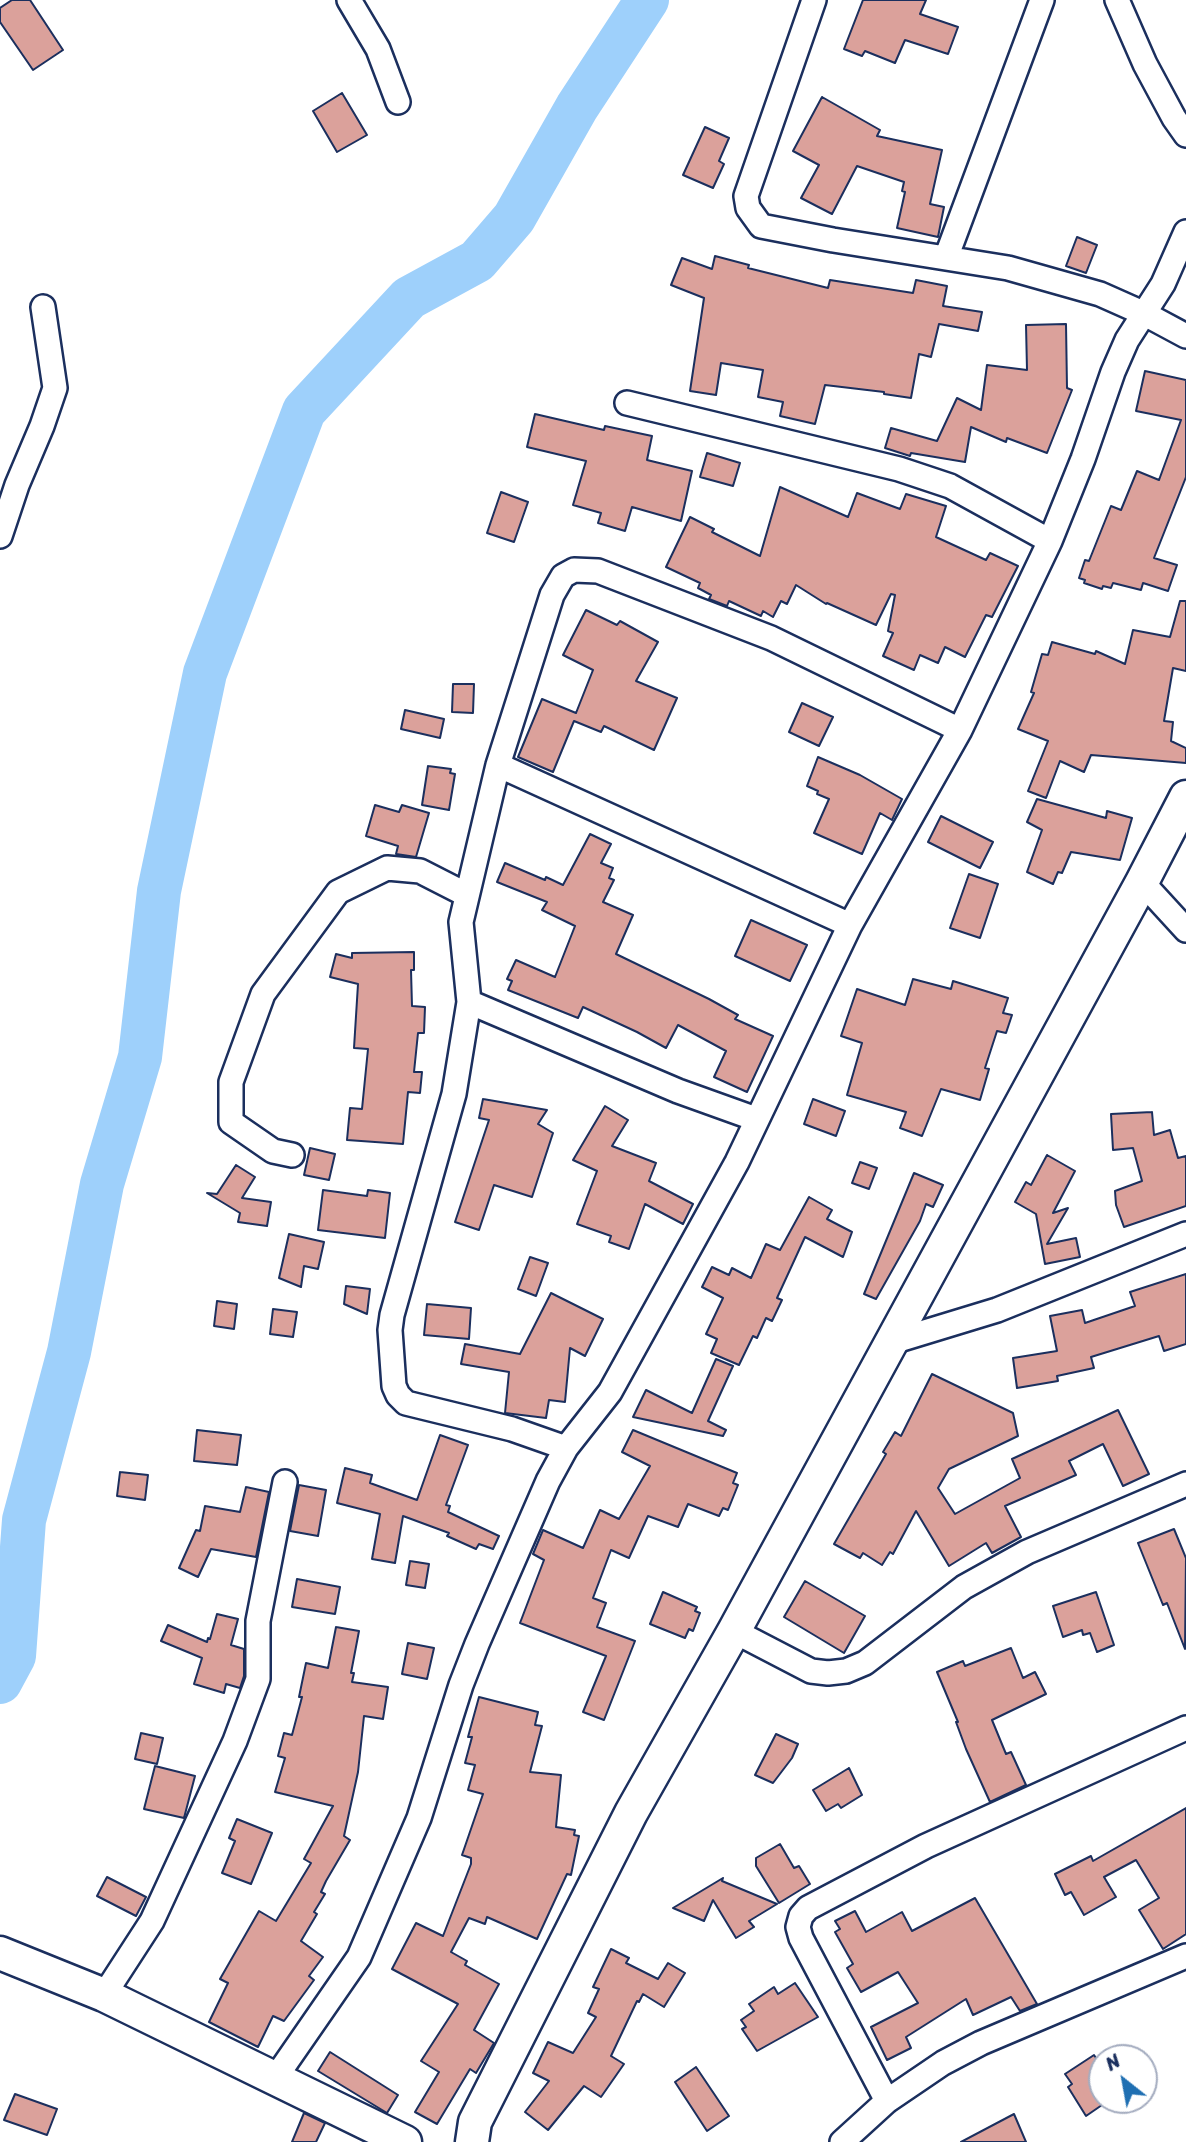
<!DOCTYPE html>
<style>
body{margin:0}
#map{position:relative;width:1186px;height:2142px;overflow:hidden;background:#fff;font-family:Sriracha,sans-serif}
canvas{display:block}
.north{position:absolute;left:1088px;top:2044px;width:70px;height:70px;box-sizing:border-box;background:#fff;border:2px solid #a4acbf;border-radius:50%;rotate:329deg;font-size:19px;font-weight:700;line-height:28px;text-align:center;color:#1b2f5e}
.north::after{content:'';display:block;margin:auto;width:24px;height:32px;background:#1f6fb2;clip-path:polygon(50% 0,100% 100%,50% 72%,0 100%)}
</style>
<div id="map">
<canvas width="1186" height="2142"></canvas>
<div class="north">N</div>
</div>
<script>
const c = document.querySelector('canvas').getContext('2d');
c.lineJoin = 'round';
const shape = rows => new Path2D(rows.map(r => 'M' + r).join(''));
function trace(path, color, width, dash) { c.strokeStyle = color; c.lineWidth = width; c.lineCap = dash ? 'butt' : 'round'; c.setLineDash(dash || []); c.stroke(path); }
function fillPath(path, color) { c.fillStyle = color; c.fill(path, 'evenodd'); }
const river = shape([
 [0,1682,14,1656,24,1520,69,1352,102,1184,140,1057,159,891,205,673,304,411,409,298,477,261,514,218,577,107,647,0]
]);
const building = shape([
 [12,0,30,0,63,50,33,70,0,22,0,8,12,0],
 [863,0,926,0,920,14,958,27,948,54,905,40,895,63,865,51,862,56,844,49,863,0],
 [342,93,367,135,337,152,313,111,342,93],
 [822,97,880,130,877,136,942,150,930,204,944,207,938,237,897,228,905,192,902,191,904,182,857,166,832,214,801,198,819,165,793,151,822,97],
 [705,127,729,138,719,161,724,164,713,188,683,175,705,127],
 [1077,237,1097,245,1086,273,1066,266,1077,237],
 [715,256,749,265,748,268,828,288,830,280,913,293,916,280,947,286,943,306,982,312,978,331,939,324,931,357,919,354,911,398,884,394,884,392,825,385,815,424,780,416,783,402,758,397,763,370,721,363,716,395,690,391,704,298,671,285,682,258,712,269,715,256],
 [1066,324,1067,388,1072,390,1047,453,1007,438,1006,442,971,427,965,462,911,453,910,456,885,448,891,428,937,441,957,398,981,410,987,365,1027,370,1026,325,1066,324],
 [1145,371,1186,380,1186,477,1154,558,1177,565,1168,591,1143,583,1141,590,1113,583,1111,588,1103,586,1102,589,1084,583,1085,580,1079,578,1085,560,1089,561,1111,506,1121,510,1137,471,1159,480,1181,420,1136,411,1145,371],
 [535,414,604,430,605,426,652,436,647,460,692,471,681,521,632,507,625,531,598,523,601,513,573,505,586,461,527,447,535,414],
 [707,453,740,463,733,486,700,477,707,453],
 [780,487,848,517,857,493,900,509,906,494,946,506,936,537,986,560,990,553,1018,566,992,617,986,615,965,657,945,647,938,663,920,655,914,670,883,656,893,633,888,631,895,595,891,594,876,625,827,603,826,604,796,585,787,604,781,601,773,617,763,611,761,616,729,601,727,606,709,599,711,595,698,588,700,583,666,567,690,517,714,529,712,532,760,556,780,487],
 [501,492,528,502,514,542,487,533,501,492],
 [1180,601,1186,601,1186,671,1173,668,1164,721,1173,722,1171,741,1186,748,1186,763,1091,755,1084,772,1060,761,1046,798,1028,791,1048,741,1018,729,1034,693,1031,692,1042,654,1048,655,1052,642,1095,654,1096,651,1125,664,1133,630,1170,637,1180,601],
 [586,610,617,625,620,621,658,642,636,681,677,698,654,750,604,726,601,732,574,721,553,772,518,757,542,699,576,713,593,670,563,655,586,610],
 [453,684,474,684,473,713,452,712,453,684],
 [802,703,833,717,819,746,789,732,802,703],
 [405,710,444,719,440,738,401,729,405,710],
 [818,757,860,775,902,799,892,820,880,813,862,854,814,833,829,799,817,794,818,791,807,786,818,757],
 [428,766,451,769,450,773,455,774,449,810,422,805,428,766],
 [1037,799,1106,818,1107,811,1132,818,1120,860,1071,852,1062,873,1058,872,1053,884,1027,872,1042,830,1027,822,1037,799],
 [375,805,399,812,402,805,429,813,416,857,396,854,398,846,366,836,375,805],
 [941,816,993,842,980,868,928,842,941,816],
 [590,834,611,844,601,863,613,868,609,878,614,880,603,902,633,915,616,954,709,999,738,1015,735,1019,773,1036,747,1092,714,1077,726,1051,678,1025,666,1048,637,1032,583,1007,578,1018,508,990,512,981,507,979,516,960,555,977,575,926,542,910,547,902,497,882,505,863,545,880,546,877,563,885,590,834],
 [969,874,998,884,980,938,950,928,969,874],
 [751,920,807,945,790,981,735,956,751,920],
 [414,952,414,970,411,970,412,1006,425,1007,424,1033,418,1033,414,1072,422,1072,420,1093,408,1092,403,1144,347,1140,350,1108,362,1109,368,1049,354,1048,358,984,330,977,336,954,352,958,352,953,414,952],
 [913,979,951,989,953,981,1008,998,1003,1013,1012,1015,1006,1033,997,1031,985,1068,989,1069,980,1100,941,1089,922,1136,900,1128,906,1112,847,1095,862,1043,841,1036,857,989,905,1005,913,979],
 [483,1099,547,1110,538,1124,553,1133,532,1197,494,1185,479,1230,455,1222,489,1120,479,1118,483,1099],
 [813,1099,845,1111,836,1136,804,1124,813,1099],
 [605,1106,628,1120,612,1146,656,1163,649,1181,693,1204,683,1224,645,1204,629,1249,609,1242,611,1236,577,1224,597,1171,573,1160,605,1106],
 [1152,1112,1154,1135,1170,1130,1178,1158,1186,1156,1186,1206,1124,1227,1116,1205,1115,1191,1142,1181,1133,1148,1113,1150,1111,1114,1152,1112],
 [310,1148,335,1154,329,1180,304,1175,310,1148],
 [1047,1155,1075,1171,1053,1213,1068,1208,1047,1244,1076,1238,1080,1257,1045,1264,1036,1214,1015,1202,1026,1182,1031,1185,1047,1155],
 [860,1162,877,1168,869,1189,852,1183,860,1162],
 [236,1165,255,1177,242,1198,271,1202,267,1226,238,1222,240,1213,207,1193,217,1194,236,1165],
 [914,1173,943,1185,933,1207,926,1204,920,1221,876,1299,864,1294,914,1173],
 [323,1190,367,1196,368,1190,390,1193,385,1238,318,1230,323,1190],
 [809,1197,832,1210,827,1219,852,1232,843,1257,805,1237,777,1298,782,1300,772,1321,766,1318,757,1338,753,1336,739,1365,711,1353,717,1339,706,1334,723,1298,702,1287,712,1267,729,1275,732,1268,751,1278,766,1244,780,1250,809,1197],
 [289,1234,324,1242,318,1269,304,1266,301,1287,279,1278,289,1234],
 [530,1257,548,1263,536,1296,518,1289,530,1257],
 [1186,1274,1186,1344,1164,1351,1159,1336,1091,1357,1094,1368,1057,1376,1058,1381,1017,1388,1013,1358,1057,1351,1050,1316,1082,1310,1085,1323,1135,1306,1130,1292,1186,1274],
 [346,1286,370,1289,367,1314,344,1304,346,1286],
 [551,1293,603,1319,585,1356,570,1348,565,1402,549,1400,546,1418,505,1413,509,1372,461,1364,465,1344,520,1354,551,1293],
 [217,1301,237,1304,234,1329,214,1326,217,1301],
 [427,1304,471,1308,469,1339,424,1335,427,1304],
 [273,1309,297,1312,293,1337,270,1334,273,1309],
 [716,1359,733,1366,708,1421,726,1430,723,1436,633,1417,646,1390,692,1413,716,1359],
 [932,1374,1013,1413,1018,1436,949,1469,938,1488,955,1514,1020,1478,1012,1459,1118,1410,1149,1474,1123,1486,1103,1444,1069,1461,1076,1475,1005,1506,1021,1537,992,1553,986,1543,949,1566,916,1511,893,1554,890,1552,882,1565,863,1553,860,1558,834,1544,886,1454,883,1452,895,1432,901,1436,932,1374],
 [197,1430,241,1435,237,1465,194,1461,197,1430],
 [633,1430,737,1473,733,1483,738,1485,728,1510,723,1508,719,1516,688,1504,678,1527,648,1516,629,1558,611,1550,593,1598,606,1603,597,1627,635,1641,604,1720,583,1712,606,1656,520,1623,544,1560,533,1554,543,1530,583,1548,600,1510,619,1519,650,1466,622,1452,633,1430],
 [440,1435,468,1445,446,1505,450,1506,448,1512,499,1536,493,1549,479,1544,476,1549,447,1536,449,1533,403,1516,395,1563,372,1559,380,1514,337,1503,345,1468,372,1475,370,1483,417,1500,440,1435],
 [120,1472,148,1475,145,1500,117,1496,120,1472],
 [299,1485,326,1490,318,1536,290,1531,299,1485],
 [246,1487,269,1492,256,1557,211,1549,198,1577,179,1568,196,1530,200,1531,205,1506,240,1512,246,1487],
 [1174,1529,1186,1558,1185,1649,1167,1603,1163,1605,1138,1543,1174,1529],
 [410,1561,429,1564,425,1588,406,1585,410,1561],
 [297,1579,340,1587,335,1614,292,1607,297,1579],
 [805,1581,865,1616,844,1653,784,1617,805,1581],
 [663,1592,697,1607,695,1611,700,1613,693,1631,689,1629,685,1638,650,1624,663,1592],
 [1096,1592,1114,1645,1097,1652,1090,1633,1083,1635,1082,1630,1063,1637,1053,1606,1096,1592],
 [217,1614,238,1619,231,1645,244,1649,244,1676,240,1688,226,1684,224,1693,194,1684,202,1658,161,1641,168,1625,207,1642,208,1638,210,1639,217,1614],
 [336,1627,359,1631,351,1673,354,1673,352,1682,388,1687,383,1719,364,1716,358,1772,344,1836,350,1840,326,1881,321,1892,325,1894,314,1912,317,1914,301,1941,323,1957,309,1976,314,1980,284,2021,273,2016,258,2047,209,2022,228,1983,220,1979,259,1911,276,1921,311,1863,304,1859,333,1806,275,1792,285,1758,278,1756,284,1733,292,1735,302,1697,299,1697,306,1663,328,1668,336,1627],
 [408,1643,434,1648,427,1679,402,1674,408,1643],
 [1011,1648,1023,1678,1035,1672,1046,1694,992,1720,1006,1754,1011,1752,1026,1785,990,1802,966,1749,956,1722,958,1722,937,1672,963,1661,965,1666,1011,1648],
 [479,1697,538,1712,535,1725,542,1726,530,1772,561,1775,556,1827,575,1830,574,1835,579,1836,571,1875,567,1874,537,1939,487,1917,485,1924,469,1918,451,1952,467,1961,465,1965,499,1984,474,2030,494,2043,476,2073,470,2069,437,2124,415,2112,439,2072,421,2061,458,2004,392,1969,416,1923,443,1936,471,1864,471,1858,462,1855,483,1794,468,1790,475,1765,465,1763,472,1737,468,1737,479,1697],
 [141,1733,163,1738,157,1764,135,1759,141,1733],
 [776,1734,798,1744,792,1758,773,1783,755,1775,776,1734],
 [155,1766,195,1776,184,1818,144,1809,155,1766],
 [849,1768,862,1795,841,1808,838,1804,826,1811,813,1790,849,1768],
 [1186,1808,1186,1934,1163,1949,1139,1910,1159,1898,1136,1860,1104,1877,1116,1897,1084,1915,1071,1892,1065,1895,1055,1874,1091,1856,1093,1861,1186,1808],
 [237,1819,272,1833,251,1884,222,1873,235,1841,229,1838,237,1819],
 [780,1844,794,1868,799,1866,810,1884,779,1903,756,1866,756,1858,780,1844],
 [107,1877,146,1897,136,1916,97,1896,107,1877],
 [723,1878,722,1881,777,1904,749,1921,754,1927,736,1938,713,1900,704,1921,673,1908,723,1878],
 [975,1898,1037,2004,1020,2011,1011,1997,973,2015,966,1999,906,2037,911,2048,887,2060,871,2027,918,2003,898,1972,861,1992,847,1968,853,1964,835,1932,840,1929,835,1921,855,1911,866,1932,902,1912,912,1931,975,1898],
 [611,1949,629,1958,626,1963,658,1979,668,1963,685,1973,664,2007,643,1994,639,2002,637,2001,611,2056,624,2064,601,2097,584,2086,548,2130,525,2112,549,2081,533,2073,548,2042,573,2053,596,2017,588,2013,599,1989,593,1987,611,1949],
 [795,1983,818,2017,757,2051,742,2029,746,2027,741,2020,754,2011,749,2004,774,1987,778,1994,795,1983],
 [330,2052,398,2095,387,2113,318,2071,330,2052],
 [1094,2055,1102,2067,1102,2105,1086,2116,1068,2087,1072,2084,1065,2074,1094,2055],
 [696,2067,729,2116,707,2131,675,2082,696,2067],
 [15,2094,57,2109,47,2135,4,2120,15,2094],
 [304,2113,325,2123,316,2142,292,2142,304,2113],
 [1014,2114,1026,2142,961,2142,1014,2114]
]);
const street = shape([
 [349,0,378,49,398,102],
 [814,0,746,196,748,208,761,226,833,240,1008,268,1100,294,1145,314,1186,336],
 [1117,0,1145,64,1174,118,1186,135],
 [946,258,1042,0],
 [627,403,899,469,950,486,1050,541],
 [0,536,17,485,42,426,55,388,43,307],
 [498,765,850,925],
 [1142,882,1186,930],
 [469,1002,678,1091,756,1119],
 [292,1155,273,1151,231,1122,231,1082,263,994,338,892,387,868,420,871,467,895],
 [892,1342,997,1310,1186,1234],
 [566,1448,512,1429,406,1403,398,1395,394,1386,390,1330,392,1315,454,1094,469,1002,461,922,498,765,552,595,563,576,574,570,598,571,771,638,960,730],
 [734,1631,811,1671,828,1673,846,1671,865,1663,964,1587,1027,1552,1186,1484],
 [104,1995,152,1921,235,1741,258,1679,258,1621,285,1482],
 [276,2077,359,1957,419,1818,461,1685,477,1644,548,1481,566,1448,610,1392,737,1162,850,925,960,730,1050,541,1083,459,1113,372,1127,340,1163,284,1186,232],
 [887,2101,801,1938,798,1927,801,1916,808,1908,926,1846,1186,1728],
 [842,2142,887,2101,943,2063,981,2043,1186,1956]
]);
const secondary = shape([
 [0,1953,104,1995,405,2142],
 [472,2142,475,2122,631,1813,734,1631,1142,882,1186,797]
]);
trace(river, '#9ed0fb', 44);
fillPath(building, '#dba19b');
trace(building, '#1b2f5e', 2);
trace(street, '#1b2f5e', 28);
trace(secondary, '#1b2f5e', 37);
trace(street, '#fff', 23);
trace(secondary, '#fff', 32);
</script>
